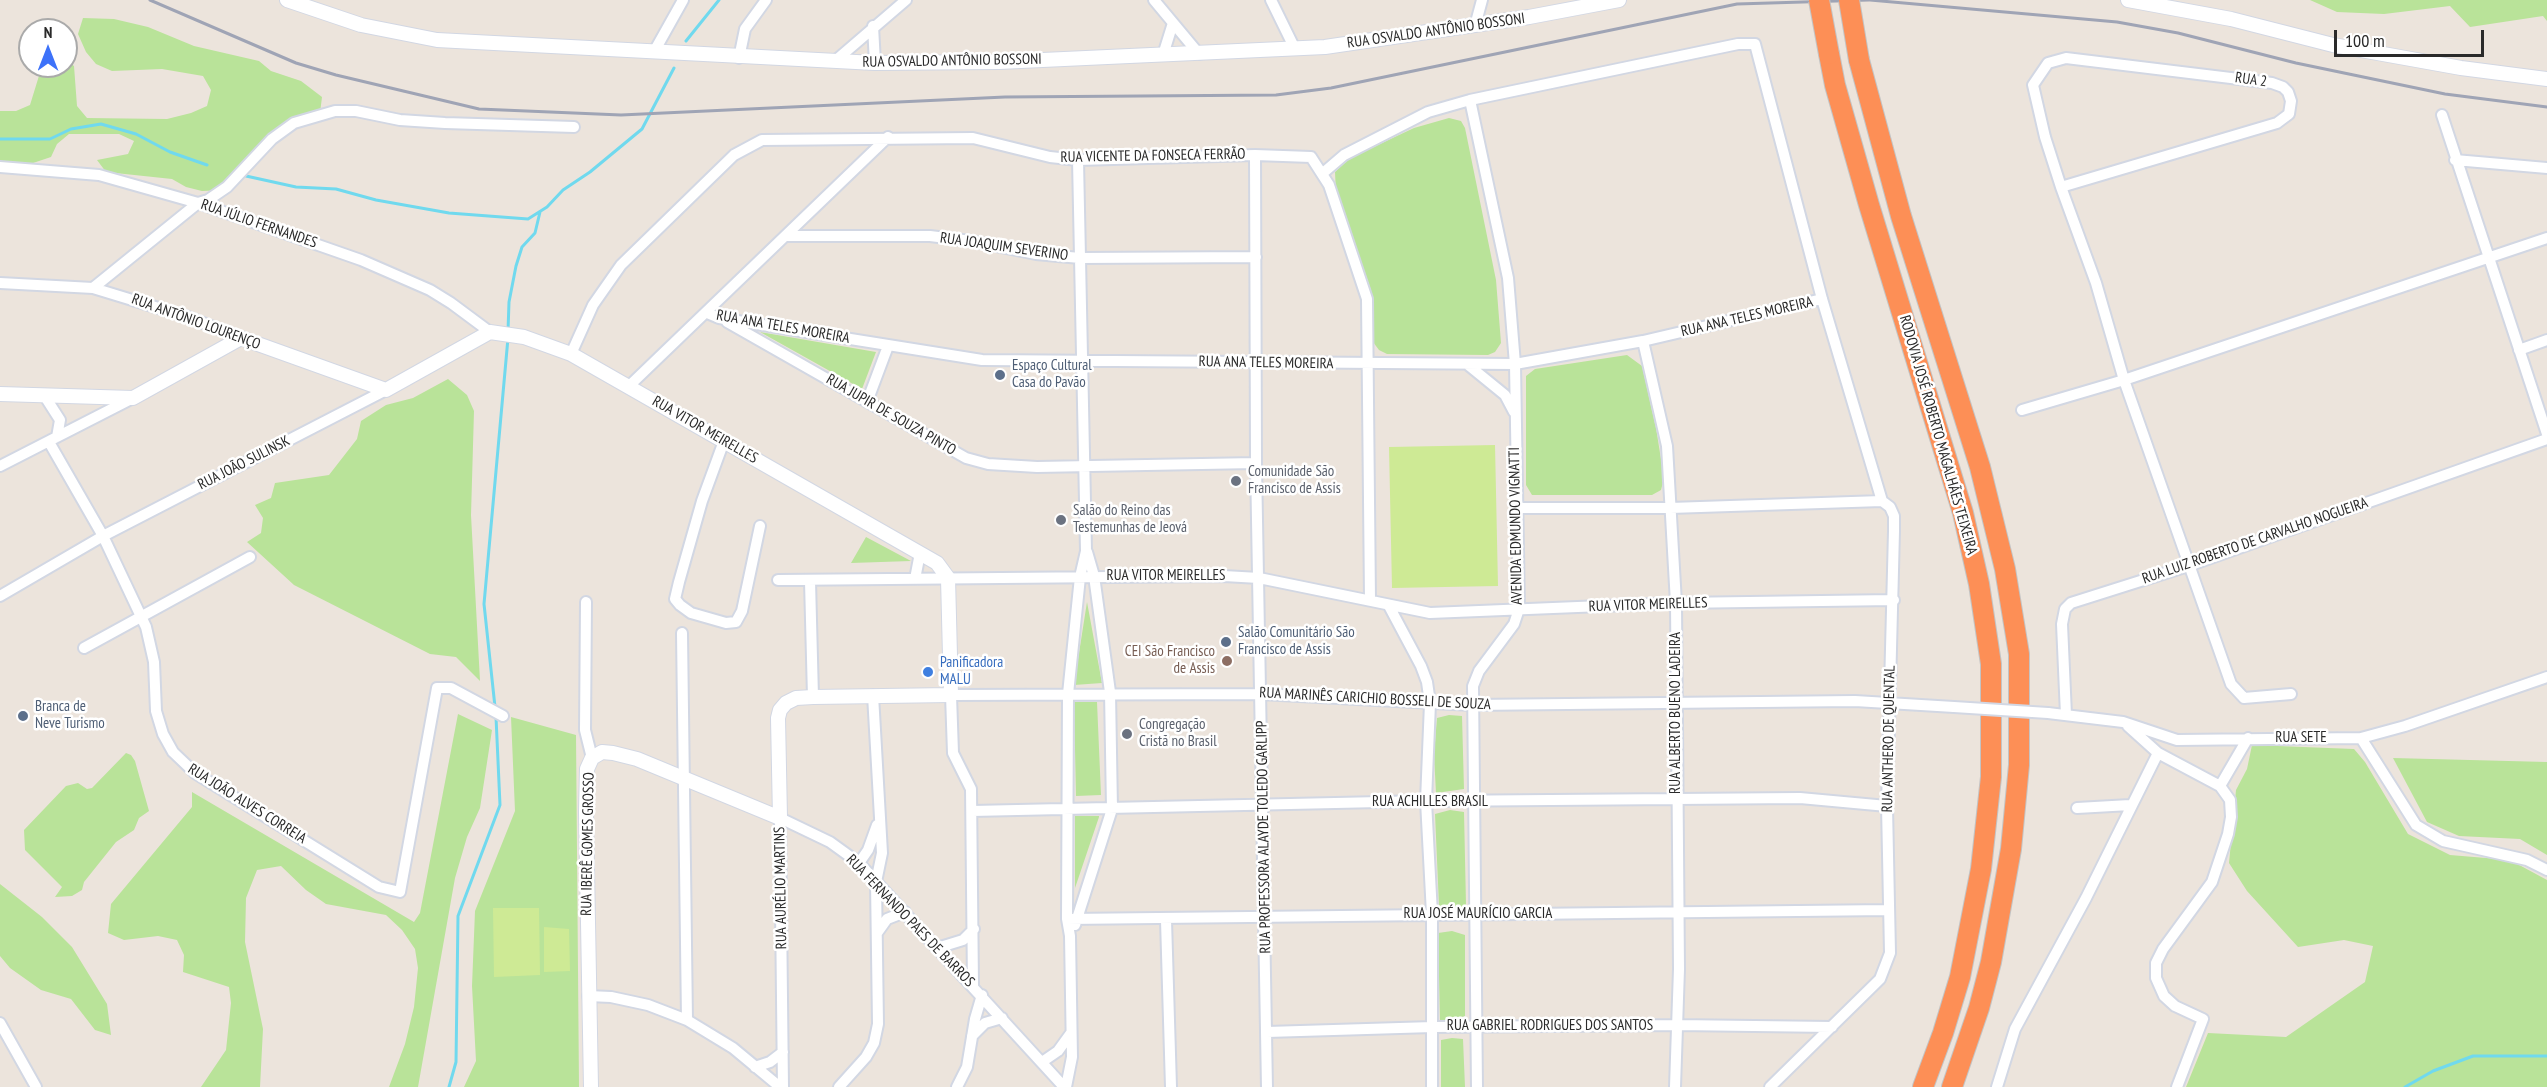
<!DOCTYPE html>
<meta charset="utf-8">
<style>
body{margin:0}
#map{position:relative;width:2547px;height:1087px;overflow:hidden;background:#ece4dc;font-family:"PT Sans Narrow",sans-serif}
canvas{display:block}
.north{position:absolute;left:18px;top:18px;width:60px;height:60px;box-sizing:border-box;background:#fff;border:2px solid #aaa;border-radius:50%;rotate:0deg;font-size:16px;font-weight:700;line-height:24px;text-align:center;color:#2a2a2a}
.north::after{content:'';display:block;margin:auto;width:21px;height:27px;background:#3d72f9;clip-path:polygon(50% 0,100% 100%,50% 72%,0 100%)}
.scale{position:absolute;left:2334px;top:30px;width:150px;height:27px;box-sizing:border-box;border:3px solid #2a2a2a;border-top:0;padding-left:8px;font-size:18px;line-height:21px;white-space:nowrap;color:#2a2a2a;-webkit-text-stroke:4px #fff;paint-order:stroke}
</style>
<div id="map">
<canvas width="2547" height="1087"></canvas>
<div class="north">N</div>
<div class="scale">100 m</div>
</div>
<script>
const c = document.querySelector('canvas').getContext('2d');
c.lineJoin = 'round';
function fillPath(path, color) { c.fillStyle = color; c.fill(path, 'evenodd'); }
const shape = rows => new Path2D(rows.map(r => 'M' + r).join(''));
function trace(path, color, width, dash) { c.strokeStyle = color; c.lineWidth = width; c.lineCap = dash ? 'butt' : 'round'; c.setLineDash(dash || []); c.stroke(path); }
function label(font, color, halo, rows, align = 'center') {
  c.font = font + ' "PT Sans Narrow",sans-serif'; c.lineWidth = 5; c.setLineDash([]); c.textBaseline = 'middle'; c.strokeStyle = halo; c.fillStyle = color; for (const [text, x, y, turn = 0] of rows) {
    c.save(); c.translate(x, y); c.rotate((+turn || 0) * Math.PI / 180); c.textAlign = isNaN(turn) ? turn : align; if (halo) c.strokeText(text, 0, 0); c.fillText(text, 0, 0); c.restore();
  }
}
const green = shape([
 [2310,0,2547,0,2547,21,2543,16,2470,27,2450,6,2384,14,2337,12],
 [83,18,114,19,148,27,194,46,259,61,271,71,301,81,322,97,320,113,278,133,224,190,202,191,186,187,172,179,106,172,97,160,128,154,134,141,119,134,69,134,57,144,51,157,21,167,0,167,0,111,16,111,30,105,42,66,66,66,66,60,74,66,77,106,87,118,167,119,191,113,207,106,211,90,203,76,162,69,112,71,96,64,86,52,78,34],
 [1449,118,1461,121,1465,128,1496,280,1501,343,1495,352,1488,355,1387,354,1379,350,1373,342,1371,290,1336,193,1335,172,1350,158,1414,128],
 [760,332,876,352,862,389],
 [1627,355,1642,366,1656,428,1664,478,1661,490,1652,495,1532,495,1526,485,1526,376,1535,369],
 [448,379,467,395,474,411,471,515,480,681,456,657,430,654,294,585,247,542,261,533,263,518,255,505,271,498,275,483,329,475,357,439,361,421,386,405,413,398],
 [866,537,911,561,851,563],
 [1087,602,1102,683,1074,685],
 [1074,702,1097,702,1101,795,1076,796],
 [458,714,492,730,480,808,467,837,455,878,418,1087,389,1087,405,1044,414,1007,418,968,415,949,402,930,386,915,326,904,306,890,281,866,257,870,246,898,245,942,263,1029,260,1087,201,1087,226,1050,231,1003,229,987,183,972,184,955,177,940,158,936,124,940,108,933,111,904,192,807,192,792,414,922,420,913],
 [1449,715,1462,716,1464,789,1436,793,1434,755,1437,718],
 [511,717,576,735,579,1087,464,1087,476,1061,472,986,475,911,515,811],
 [2252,745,2354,749,2365,762,2408,834,2450,855,2510,860,2547,880,2547,1087,2186,1087,2208,1033,2286,1037,2365,982,2373,946,2344,940,2298,947,2247,891,2229,863,2236,790,2247,769],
 [126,753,131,755,135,761,149,811,139,818,134,830,116,842,84,882,82,890,72,896,55,897,62,887,25,850,24,830,66,786,78,783,87,789,92,788],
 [2393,758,2547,762,2547,855,2520,839,2459,836,2427,822],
 [1450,810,1464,812,1466,905,1452,910,1439,906,1435,814],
 [1099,816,1099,817,1075,888,1075,816],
 [0,884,42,917,72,947,107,1004,111,1035,95,1030,71,999,41,990,10,968,0,956],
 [1452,931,1465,935,1465,1016,1452,1020,1440,1020,1438,933],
 [1452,1038,1463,1039,1465,1087,1441,1087,1441,1040]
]);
const pitch = shape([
 [1495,445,1498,586,1392,588,1389,447],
 [493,908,539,908,540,975,494,977],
 [544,927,569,929,570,971,544,972]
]);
const stream = shape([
 [686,41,719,0],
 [0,139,50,139,71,129,101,124,136,134,170,152,207,165],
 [246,176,296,187,336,189,376,200,449,213,528,219,547,207,563,190,590,172,642,129,674,68],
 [508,331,509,302,516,266,522,247,535,233,540,212],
 [495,707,484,604,508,338],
 [449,1087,456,1062,458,916,500,805,496,717],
 [2405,1087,2433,1071,2473,1056,2547,1056]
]);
const minor = shape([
 [1154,0,1199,54],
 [1271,0,1295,49],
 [873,26,875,63],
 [1475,26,1482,0],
 [655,50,683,0],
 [1163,55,1173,23],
 [739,58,745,29,766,0],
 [835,61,906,0],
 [1470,100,1508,278,1515,364,1519,609,1514,624,1479,671,1473,686,1477,1087],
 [2442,115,2547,434],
 [1255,155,1256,463,1267,1087],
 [2455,160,2547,168],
 [0,167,99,175,198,203,361,260,430,290,451,303,490,332],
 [1323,173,1344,155,1428,112,1470,100,1738,44,1755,44,1822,299,1882,501],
 [2061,187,2277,123,2289,114,2291,101,2288,92,2283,87,2272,83,2066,58,2048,63,2033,85,2045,137,2061,187,2096,283,2124,380,2231,684,2244,698,2291,694],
 [787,236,930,236,971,241,1036,254,1080,258,1256,257],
 [0,283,93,288,188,317,241,338],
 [93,288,198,203,208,200,227,187,272,139,294,123,335,111,356,111,400,120,445,123,574,127],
 [707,313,719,318,982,360,1515,364,1643,341,1822,299],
 [727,322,966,458,988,464,1037,467,1256,463],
 [1643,341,1667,446,1676,603,1679,969,1675,1087],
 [2519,350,2547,340],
 [571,354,593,305,621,265,734,155,762,140,973,138,1050,157,1078,160,1255,155,1311,157,1329,185,1367,299,1370,600],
 [1467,364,1505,395,1514,412],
 [628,387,888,137],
 [44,395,60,420,57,437],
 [867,402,888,346],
 [2022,410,2124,380,2547,238],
 [724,441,702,501,679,582,675,599,680,605,691,613,726,623,736,622,742,611,760,526],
 [49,442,103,536,146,627,154,662,156,711,163,734,173,752,195,773,379,887,400,892,437,688,451,688,503,716],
 [0,466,133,398],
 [1516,508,1670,508,1882,501],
 [915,579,920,553],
 [778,580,1224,576,1259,578,1430,613,1676,603,1894,600],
 [810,581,813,697],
 [0,596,103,536,386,390],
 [586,602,585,730,592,758],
 [1389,606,1421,666,1427,682,1430,703,1426,801,1432,914,1432,1087],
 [682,633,687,1020],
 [84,648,250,557],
 [2048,713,2123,722,2177,740,2361,738,2405,726,2547,677],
 [2066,715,2062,624,2065,609,2071,603,2191,565,2547,439],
 [2128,726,2158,753,2220,786],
 [2361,738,2416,825,2443,841,2527,860,2547,870],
 [2077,808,2130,805],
 [972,811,1426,801,1800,798,1887,806],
 [859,863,868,850,877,825],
 [1067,919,1889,910],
 [1166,920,1171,1087],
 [1075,925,1112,809,1110,692,1094,576,1087,552],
 [877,933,887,919,905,912],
 [937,948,963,940,974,929],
 [973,986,971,789,953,753,951,695,1261,694,1472,705,1855,701,1954,707],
 [588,996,611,997,648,1005,687,1020,733,1048,780,1087],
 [0,1023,36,1087],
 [1267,1032,1433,1027,1676,1025,1832,1027],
 [972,1036,985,1023,1002,1018],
 [1042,1062,1058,1051,1071,1033],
 [755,1067,770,1062,783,1052],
 [783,1087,780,818,830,842,859,863,1064,1087],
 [839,1087,866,1057,874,1043,878,1024,876,882,882,853,873,695],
 [957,1087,967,1067,975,1019,982,995],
 [1066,1087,1072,1057,1070,936,1067,919,1068,694,1080,577,1086,551,1078,160],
 [1770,1087,1880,979,1890,953,1887,806,1894,531,1894,516,1890,507,1882,501],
 [1997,1087,2015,1029,2086,898,2158,753],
 [2177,1087,2203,1019,2175,1006,2164,996,2156,978,2156,963,2163,949,2212,882,2228,834,2231,817,2230,800,2220,786,2248,738]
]);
const tertiary = shape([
 [287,0,361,25,437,40,875,63,999,62,1325,47,1529,17,1619,0],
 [2128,0,2231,19,2333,45,2461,68,2547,79],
 [0,394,133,398,241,338,386,390,490,332,524,337,571,354,937,563,948,578,951,695,813,697,796,698,786,703,780,710,778,718,780,818,637,759,613,753,602,752,592,758,587,769,586,812,591,1087]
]);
const motorway = shape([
 [1829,54,1835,85,1869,205,1963,513,1979,584,1991,664,1991,777,1981,869,1960,977,1943,1033,1923,1087],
 [1859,60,1901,216,1980,467,2005,569,2019,654,2019,765,2011,849,1991,962,1979,1008,1952,1087]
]);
const rail = shape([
 [150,0,296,63,336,75,479,109,621,115,1005,97,1276,95,1331,88,1737,4,1869,0],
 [1870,0,2117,22,2178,33,2296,63,2445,94,2547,107]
]);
const minorBridge = shape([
 [1954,707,2048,713]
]);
const motorwayBridge = shape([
 [1819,0,1829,54],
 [1849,0,1859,60]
]);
const markers = [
 [1000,375,6,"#5c6f8a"],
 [1236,481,6,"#6b7280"],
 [1061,520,6,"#6b7280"],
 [1226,642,6,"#5c6f8a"],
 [1227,661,6,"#8d6e63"],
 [928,672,6,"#3f7fe0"],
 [23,716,6,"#5c6f8a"],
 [1127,734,6,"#6b7280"]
];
const streetNames = [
 ["RUA OSVALDO ANTÔNIO BOSSONI",1436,31,-8],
 ["RUA OSVALDO ANTÔNIO BOSSONI",952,61,-1],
 ["RUA 2",2251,80,8],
 ["RUA VICENTE DA FONSECA FERRÃO",1153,156,-1],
 ["RUA JÚLIO FERNANDES",259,224,19],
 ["RUA JOAQUIM SEVERINO",1004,247,8],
 ["RUA ANA TELES MOREIRA",1747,317,-13],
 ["RUA ANTÔNIO LOURENÇO",196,322,20],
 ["RUA ANA TELES MOREIRA",783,327,10],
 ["RUA ANA TELES MOREIRA",1266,363,1],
 ["RUA JUPIR DE SOUZA PINTO",891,415,30],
 ["RUA VITOR MEIRELLES",705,430,30],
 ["RODOVIA JOSÉ ROBERTO MAGALHÃES TEIXEIRA",1938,435,74],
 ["RUA JOÃO SULINSK",244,463,-27],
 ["AVENIDA EDMUNDO VIGNATTI",1516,526,-91],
 ["RUA LUIZ ROBERTO DE CARVALHO NOGUEIRA",2255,541,-19],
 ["RUA VITOR MEIRELLES",1166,576],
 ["RUA VITOR MEIRELLES",1648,605,-2],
 ["RUA MARINÊS CARICHIO BOSSELI DE SOUZA",1375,699,3],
 ["RUA ALBERTO BUENO LADEIRA",1676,713,-90],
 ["RUA SETE",2301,738],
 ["RUA ANTHERO DE QUENTAL",1889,739,-89],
 ["RUA ACHILLES BRASIL",1430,802],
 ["RUA JOÃO ALVES CORREIA",247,804,32],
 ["RUA PROFESSORA ALAYDE TOLEDO GARLIPP",1264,837,-91],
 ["RUA IBERÊ GOMES GROSSO",588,844,-89],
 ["RUA AURÉLIO MARTINS",781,888,-91],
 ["RUA JOSÉ MAURÍCIO GARCIA",1478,914],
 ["RUA FERNANDO PAES DE BARROS",910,921,46],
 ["RUA GABRIEL RODRIGUES DOS SANTOS",1550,1026]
];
const serviceNames = [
 ["Espaço Cultural",1012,366],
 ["Casa do Pavão",1012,383],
 ["Salão Comunitário São",1238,633],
 ["Francisco de Assis",1238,650],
 ["Branca de",35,707],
 ["Neve Turismo",35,724]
];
const worshipNames = [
 ["Comunidade São",1248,472],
 ["Francisco de Assis",1248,489],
 ["Salão do Reino das",1073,511],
 ["Testemunhas de Jeová",1073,528],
 ["Congregação",1139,725],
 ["Cristã no Brasil",1139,742]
];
const educationNames = [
 ["CEI São Francisco",1215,652],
 ["de Assis",1215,669]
];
const shopNames = [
 ["Panificadora",940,663],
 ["MALU",940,680]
];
fillPath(green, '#b9e399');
fillPath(pitch, '#ceea95');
trace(stream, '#70d9ee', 3);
trace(minor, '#d2d7e3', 14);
trace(tertiary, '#d2d7e3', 16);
trace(motorway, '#c3c3c3', 22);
trace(minor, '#fff', 10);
trace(tertiary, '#fff', 14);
trace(motorway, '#fd8f56', 20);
trace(rail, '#9fa4b5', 3);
trace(minorBridge, '#d2d7e3', 14, []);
trace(motorwayBridge, '#c3c3c3', 22, []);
trace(minorBridge, '#fff', 10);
trace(motorwayBridge, '#fd8f56', 20);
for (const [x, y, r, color] of markers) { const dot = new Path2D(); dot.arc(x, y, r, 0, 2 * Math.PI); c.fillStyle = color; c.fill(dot); trace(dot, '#fff', 2); }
label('15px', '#2a2a2a', '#fff', streetNames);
label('15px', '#4e5e75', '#fff', serviceNames, 'left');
label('15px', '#5b616d', '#fff', worshipNames, 'left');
label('15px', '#785e54', '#fff', educationNames, 'right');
label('15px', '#366cbe', '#fff', shopNames, 'left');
</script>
